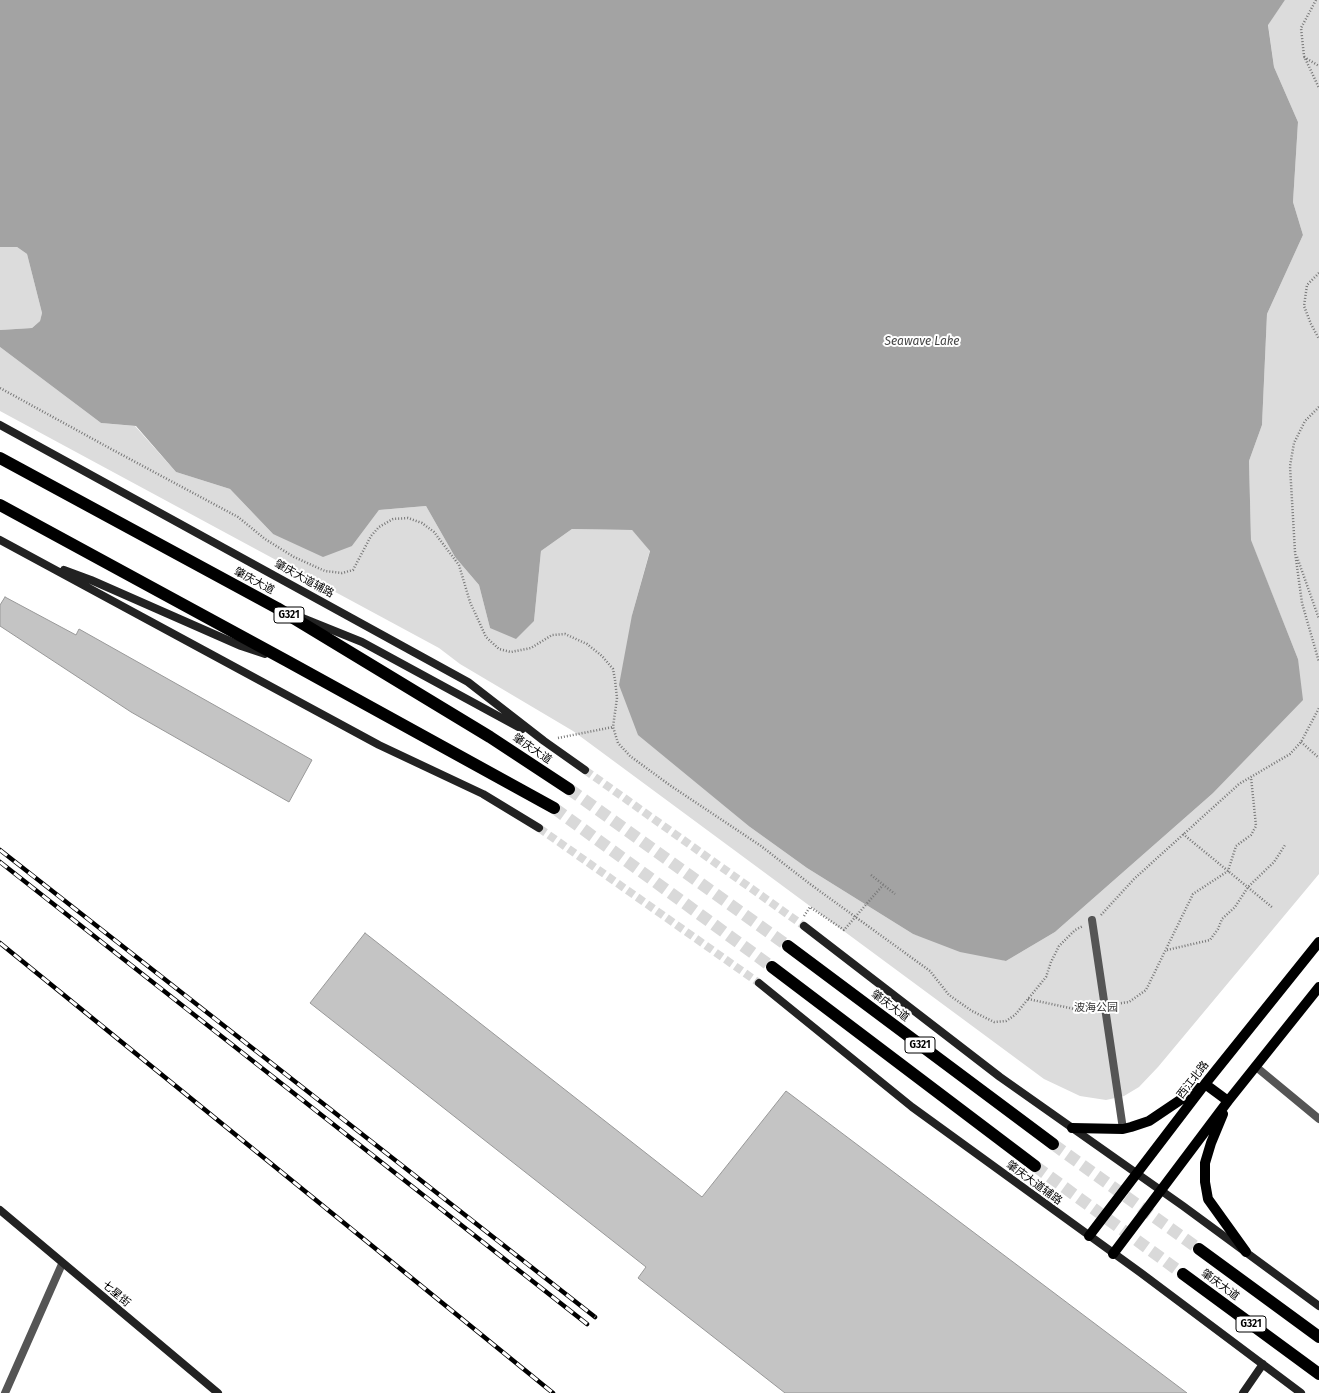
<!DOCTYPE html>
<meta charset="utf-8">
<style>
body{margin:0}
canvas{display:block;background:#fff}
</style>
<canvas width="1319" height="1393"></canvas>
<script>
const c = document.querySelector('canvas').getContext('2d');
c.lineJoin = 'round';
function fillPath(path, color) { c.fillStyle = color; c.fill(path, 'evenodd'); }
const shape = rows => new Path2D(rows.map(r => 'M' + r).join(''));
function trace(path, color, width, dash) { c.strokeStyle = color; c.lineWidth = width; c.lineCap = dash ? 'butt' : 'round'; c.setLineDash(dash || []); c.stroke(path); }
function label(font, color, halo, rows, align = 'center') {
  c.font = font + ' "Fira Sans","Noto Sans SC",sans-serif'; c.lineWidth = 4; c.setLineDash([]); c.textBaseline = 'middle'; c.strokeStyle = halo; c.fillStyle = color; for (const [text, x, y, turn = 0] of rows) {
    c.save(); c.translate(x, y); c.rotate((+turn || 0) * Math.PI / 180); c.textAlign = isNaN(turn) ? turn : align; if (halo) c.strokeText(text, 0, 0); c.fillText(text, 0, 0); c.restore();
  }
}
const green = shape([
 [1285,0,1319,0,1319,874,1158,1067,1139,1087,1124,1096,1106,1100,1080,1096,1044,1079,573,731,460,664,439,648,0,411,0,347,101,423,135,426,176,472,230,489,273,534,352,546,379,510,426,506,455,557,479,585,490,628,534,621,541,551,572,529,632,530,650,550,632,615,750,827,807,868,913,934,1006,961,1055,932,1212,794,1298,659,1251,541,1249,461,1262,425,1267,314,1303,235,1293,202,1298,122,1274,67,1268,24],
 [4,246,17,247,27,254,42,313,40,321,32,328,0,330,0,247]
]);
const water = shape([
 [0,0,1285,0,1268,25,1274,67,1298,122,1293,202,1303,235,1267,314,1262,425,1249,461,1251,540,1298,659,1303,700,1212,794,1055,932,1006,961,960,952,913,934,807,868,750,827,638,735,619,685,632,615,650,551,632,530,572,529,541,551,534,621,516,639,490,628,479,585,455,557,426,506,379,510,352,546,323,557,273,534,230,489,176,472,136,426,101,423,0,347,0,330,32,328,40,321,42,313,27,254,17,247,0,247]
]);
const building = shape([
 [5,597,76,635,79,629,312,760,289,802,131,712,0,626,0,605,5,597],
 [365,933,702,1197,786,1091,1187,1393,785,1393,638,1278,646,1267,310,1003,365,933]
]);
const secondaryTunnel = shape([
 [585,770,804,926],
 [539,828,759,983]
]);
const highwayTunnel = shape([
 [569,789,788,946],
 [554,808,772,967],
 [1053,1144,1199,1249],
 [1035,1166,1183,1274]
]);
const path = shape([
 [1316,0,1301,28,1304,56,1319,88],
 [1304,57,1319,66],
 [1319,273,1307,285,1304,306,1311,324,1319,339],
 [0,388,113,450,238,517,265,539,294,557,325,571,342,573,353,570,371,536,379,527,393,519,408,518,422,523,434,532,459,565,470,602,486,637,499,649,511,652,531,648,552,635,565,634,587,644,602,656,613,669,615,680,617,698,613,727,618,743,630,756,671,786,761,846,810,884,930,971,949,995,972,1011,994,1022,1006,1021,1015,1015,1046,977,1051,962,1059,946,1075,930,1083,926],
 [1319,407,1305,421,1294,443,1290,466,1295,552,1302,603,1319,662],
 [1297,557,1319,619],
 [558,738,613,727],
 [1301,742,1319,758],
 [1183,834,1273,908],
 [871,875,895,894],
 [1101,915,1134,879,1239,784,1290,754,1301,742,1319,708],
 [804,916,810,907,844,930,883,885],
 [1167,950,1210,940,1218,929,1222,919,1235,907,1248,887,1274,862,1285,845],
 [1028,999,1079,1010,1096,1007],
 [1115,1004,1129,1002,1146,990,1193,894,1228,871,1236,846,1251,835,1256,826,1251,777]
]);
const street = shape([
 [1092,920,1123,1129],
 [1255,1066,1319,1119],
 [5,1393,62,1264]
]);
const secondary = shape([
 [0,425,468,682,544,741,585,770],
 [0,540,379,745,483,794,539,828],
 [64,570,91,580,241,646,265,654],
 [300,617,362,642,522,729],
 [804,926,1000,1077,1183,1206,1319,1306],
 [759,983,912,1107,1141,1273,1301,1393],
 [0,1210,218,1393],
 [1243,1393,1263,1364]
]);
const primary = shape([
 [1205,1084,1228,1101],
 [1223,1114,1211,1143,1205,1163,1205,1182,1208,1199,1246,1252],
 [1072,1128,1123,1129,1131,1127,1149,1121,1198,1088],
 [1089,1236,1205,1084,1319,942],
 [1113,1254,1228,1101,1319,987]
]);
const highway = shape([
 [0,458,277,608,490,737,569,789],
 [0,505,287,661,554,808],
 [788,946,1053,1144],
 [772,967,1035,1166],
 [1199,1249,1319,1337],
 [1183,1274,1319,1374]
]);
const rail = shape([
 [0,850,595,1317],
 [0,862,587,1324],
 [0,943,553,1393]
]);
const shields = [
 [289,615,30],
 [920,1045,30],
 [1251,1324,30]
];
const shieldNames = [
 ["G321",289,615],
 ["G321",920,1045],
 ["G321",1251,1324]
];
const streetNames = [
 ["肇庆大道辅路",304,579,29],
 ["肇庆大道",254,581,28],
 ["肇庆大道",532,749,34],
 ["肇庆大道",890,1006,37],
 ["西江北路",1193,1080,-52],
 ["肇庆大道辅路",1034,1183,36],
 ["肇庆大道",1220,1285,36],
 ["七星街",116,1294,40]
];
const parkNames = [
 ["波海公园",1096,1008]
];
const waterNames = [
 ["Seawave Lake",922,342]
];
fillPath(green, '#dcdcdc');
fillPath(water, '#a3a3a3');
fillPath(building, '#c4c4c4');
trace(building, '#999', 1);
trace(secondaryTunnel, '#d9d9d9', 8, [8, 4]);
trace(highwayTunnel, '#d9d9d9', 12, [12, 6]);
trace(path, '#777', 2.5, [1, 2]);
trace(street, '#555', 8);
trace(secondary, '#222', 8);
trace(primary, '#000', 10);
trace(highway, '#000', 12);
trace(rail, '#000', 4.5);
trace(rail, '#fff', 3, [9]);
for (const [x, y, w] of shields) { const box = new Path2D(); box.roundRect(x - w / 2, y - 8, w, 16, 3); c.fillStyle = '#fff'; c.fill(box); trace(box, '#000', 1); }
label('bold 10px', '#000', null, shieldNames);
label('11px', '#000', '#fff', streetNames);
label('11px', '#333', '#fff', parkNames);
label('italic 12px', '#444', '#fff', waterNames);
</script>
